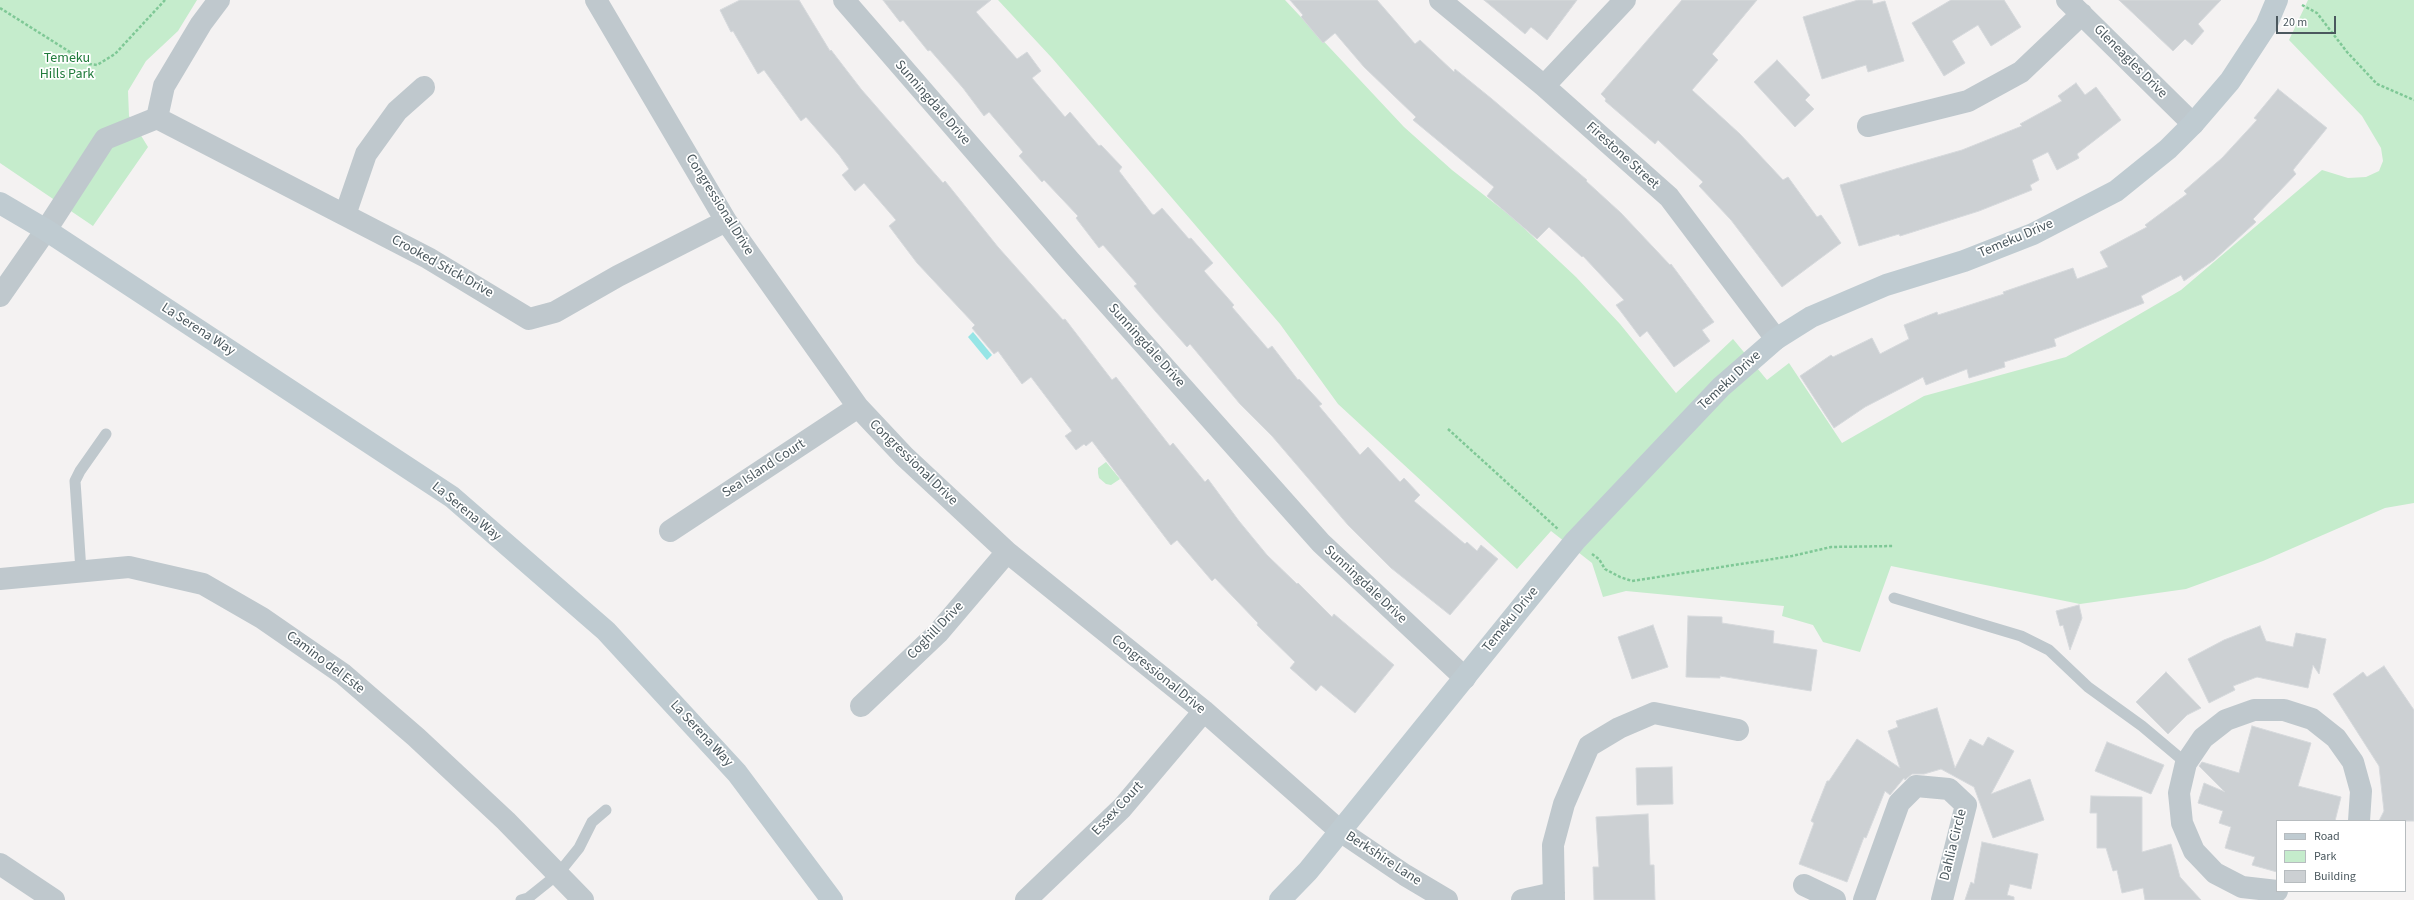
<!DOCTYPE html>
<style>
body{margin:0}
#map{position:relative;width:2414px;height:900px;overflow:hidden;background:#f4f2f2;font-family:"Source Sans 3",sans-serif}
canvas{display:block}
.legend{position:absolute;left:2276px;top:820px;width:130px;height:72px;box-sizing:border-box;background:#fff;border:1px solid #b7bcbf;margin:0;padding:5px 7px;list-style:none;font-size:12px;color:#4b585e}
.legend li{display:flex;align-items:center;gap:8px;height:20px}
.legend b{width:20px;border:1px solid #b7bcbf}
.scale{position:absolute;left:2276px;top:16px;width:60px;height:18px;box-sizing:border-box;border:2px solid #4b585e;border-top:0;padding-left:5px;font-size:12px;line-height:14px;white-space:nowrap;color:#4b585e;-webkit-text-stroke:3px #fff;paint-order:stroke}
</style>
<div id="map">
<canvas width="2414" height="900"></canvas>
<ul class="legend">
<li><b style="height:5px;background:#bfcbd1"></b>Road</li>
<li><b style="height:11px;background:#c5eccc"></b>Park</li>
<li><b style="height:11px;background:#ccd0d3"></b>Building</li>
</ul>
<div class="scale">20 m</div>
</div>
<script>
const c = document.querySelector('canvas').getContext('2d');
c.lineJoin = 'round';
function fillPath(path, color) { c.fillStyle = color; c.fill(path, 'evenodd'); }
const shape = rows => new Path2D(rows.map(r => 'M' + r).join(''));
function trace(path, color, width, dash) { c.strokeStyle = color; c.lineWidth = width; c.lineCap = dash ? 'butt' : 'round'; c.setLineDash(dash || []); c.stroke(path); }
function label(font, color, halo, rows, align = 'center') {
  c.font = font + ' "Source Sans 3",sans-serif'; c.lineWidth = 3.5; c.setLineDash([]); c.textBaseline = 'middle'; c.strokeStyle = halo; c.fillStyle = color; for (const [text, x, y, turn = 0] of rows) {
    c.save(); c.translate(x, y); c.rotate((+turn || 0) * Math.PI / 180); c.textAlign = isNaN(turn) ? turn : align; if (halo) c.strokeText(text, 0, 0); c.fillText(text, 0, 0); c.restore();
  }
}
const green = shape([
 [0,0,197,0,178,31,146,61,128,91,129,116,148,147,93,226,0,163],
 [998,0,1285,0,1404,127,1452,170,1512,217,1576,277,1620,324,1676,393,1733,339,1767,380,1789,363,1842,443,1924,396,2066,357,2181,290,2322,170,2348,178,2366,177,2379,171,2383,161,2381,148,2362,116,2289,40,2308,0,2414,0,2414,503,2385,508,2263,561,2186,589,2080,604,1891,566,1860,652,1823,642,1813,625,1782,616,1784,606,1626,591,1603,597,1592,563,1551,531,1517,569,1338,404,1280,324,1052,58],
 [1106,462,1120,479,1111,485,1106,484,1099,478,1098,473,1098,468]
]);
const water = shape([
 [973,332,992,355,987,360,968,337]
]);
const building = shape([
 [740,0,799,0,830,51,831,50,861,89,943,183,945,181,998,247,1063,320,1065,319,1112,380,1116,377,1170,446,1173,443,1205,482,1208,479,1239,521,1267,555,1297,584,1298,583,1332,617,1334,614,1394,665,1355,713,1321,685,1316,691,1290,668,1295,662,1257,625,1258,623,1215,578,1212,581,1177,540,1171,545,1092,441,1086,446,1084,444,1076,450,1065,436,1072,431,1031,377,1022,384,998,351,994,354,972,328,975,325,917,263,889,226,896,220,864,183,855,191,842,175,849,169,839,155,806,117,801,121,764,70,758,74,733,31,731,32,720,10,740,0],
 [883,0,991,0,976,12,1017,59,1027,52,1041,71,1032,78,1065,117,1070,112,1099,146,1101,145,1122,167,1119,171,1152,214,1154,215,1162,208,1189,239,1191,238,1213,263,1204,271,1234,305,1232,307,1268,349,1272,346,1298,380,1299,379,1322,404,1319,406,1360,455,1368,447,1400,482,1404,478,1420,495,1414,501,1465,544,1467,542,1477,551,1481,545,1498,559,1450,615,1391,568,1348,525,1272,436,1240,404,1190,344,1187,347,1156,312,1134,286,1137,284,1103,245,1099,248,1076,218,1078,216,1044,180,1042,182,1019,156,1023,152,989,112,984,116,963,88,930,50,928,51,903,20,900,22,883,0],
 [1290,0,1377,0,1415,44,1420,40,1454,72,1455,69,1492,99,1587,180,1586,181,1621,213,1670,265,1671,264,1714,322,1702,330,1710,341,1674,367,1647,331,1640,337,1616,305,1624,300,1583,256,1582,257,1549,227,1537,239,1487,196,1494,187,1413,120,1416,117,1364,67,1335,33,1323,43,1301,17,1303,15,1290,0],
 [1484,0,1577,0,1547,40,1531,27,1525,34,1484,0],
 [1682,0,1757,0,1712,54,1718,60,1692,90,1740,134,1783,180,1788,177,1817,217,1821,215,1841,243,1782,287,1731,220,1699,186,1703,182,1658,140,1655,144,1605,101,1606,99,1601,94,1682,0],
 [1858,0,1872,0,1873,4,1885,1,1904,61,1868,72,1866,65,1822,79,1803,17,1858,0],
 [1951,0,2004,0,2021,27,1991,46,1978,25,1952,41,1965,63,1944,76,1912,23,1951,0],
 [2119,0,2221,0,2198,24,2204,31,2192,45,2185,39,2173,51,2119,0],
 [1777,60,1810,95,1805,100,1814,109,1795,127,1754,82,1777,60],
 [2076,83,2085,95,2096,87,2121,120,2077,154,2079,158,2057,170,2048,152,2032,160,2039,180,2030,185,2032,190,1979,211,1900,236,1899,234,1859,246,1840,185,1962,150,2022,126,2020,124,2062,101,2058,96,2076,83],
 [2278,89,2327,128,2293,170,2296,174,2253,219,2256,222,2214,260,2184,281,2181,275,2141,296,2144,303,2054,339,2056,346,2004,362,2005,367,1969,378,1967,369,1926,385,1923,377,1865,407,1834,428,1800,376,1831,355,1833,357,1872,338,1880,354,1909,339,1904,325,1937,312,1938,315,2004,294,2003,292,2073,268,2077,279,2108,267,2100,252,2147,227,2145,225,2187,194,2184,191,2222,158,2257,120,2254,118,2278,89],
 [2079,605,2082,618,2070,650,2063,625,2060,626,2056,611,2079,605],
 [1688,616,1722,617,1722,623,1774,631,1773,643,1817,650,1811,691,1720,676,1720,678,1686,677,1688,616],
 [1653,625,1668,667,1632,679,1618,637,1653,625],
 [2260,626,2266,641,2293,647,2296,633,2326,639,2319,674,2313,665,2308,688,2257,677,2233,686,2235,690,2209,703,2188,659,2224,640,2260,626],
 [2384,666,2414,710,2414,821,2379,821,2384,811,2379,766,2333,694,2363,672,2367,677,2384,666],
 [2166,672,2201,708,2187,715,2168,734,2136,702,2166,672],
 [1937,708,1955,768,1970,739,1983,746,1988,737,2014,751,1991,794,2030,779,2044,820,1993,838,1974,787,1941,769,1924,774,1912,774,1905,780,1904,778,1890,795,1885,791,1866,838,1864,837,1847,882,1799,864,1814,823,1811,821,1827,781,1829,781,1857,739,1900,768,1888,731,1898,727,1896,721,1937,708],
 [2252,726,2311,743,2298,786,2341,797,2335,821,2277,821,2277,872,2252,865,2255,857,2225,848,2231,827,2219,823,2223,811,2198,803,2204,783,2225,792,2199,766,2202,762,2239,773,2252,726],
 [2107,742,2164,765,2151,794,2095,771,2107,742],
 [1672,767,1673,804,1637,805,1636,768,1672,767],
 [2091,796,2142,797,2142,852,2171,844,2180,877,2201,900,2145,900,2143,888,2122,893,2117,870,2113,871,2106,848,2097,848,2097,813,2090,813,2091,796],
 [1648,814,1650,865,1654,865,1655,900,1594,900,1593,867,1599,867,1596,817,1648,814],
 [1982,842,2038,854,2031,889,2010,884,2007,895,2014,897,2014,900,1965,900,1971,882,1974,884,1982,842]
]);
const path = shape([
 [2302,5,2317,13,2347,52,2377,84,2414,100],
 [0,8,89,64,97,65,115,54,165,0],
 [1448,429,1559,530],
 [1592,554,1599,559,1605,569,1620,577,1632,581,1792,556,1831,547,1893,546]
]);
const lane = shape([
 [81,571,75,481,80,471,106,434],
 [1894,598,2021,636,2049,650,2088,687,2142,726,2186,763],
 [521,900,528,898,558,874,579,848,592,822,606,810]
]);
const street = shape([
 [596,0,726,221,858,407,904,456,1007,552,1204,711,1340,831,1405,875,1447,900],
 [844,0,1070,261,1321,543,1465,678],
 [1440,0,1544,86,1669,197,1776,339],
 [2067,0,2193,124],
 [1544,86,1625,0],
 [157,118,428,258,529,319,555,312,618,276,726,221],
 [1868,126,1968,101,2021,72,2082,14],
 [345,215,366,154,397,111,424,87],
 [0,296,46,230,105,139,157,118,164,86,201,24,219,0],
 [670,531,858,407],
 [0,579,129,567,203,584,262,618,343,674,416,737,506,821,583,900],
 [861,706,938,633,1007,552],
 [0,864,54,900],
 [1804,885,1835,900],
 [2277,891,2242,887,2215,873,2194,851,2182,823,2179,793,2186,763,2203,738,2226,720,2254,710,2284,710,2312,719,2336,738,2353,762,2361,791,2359,821],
 [1026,900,1122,808,1204,711],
 [1522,900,1554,893],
 [1554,900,1553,845,1564,804,1589,746,1619,728,1654,713,1738,730],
 [1864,900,1899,803,1916,786,1949,789,1966,805,1942,900]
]);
const secondary = shape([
 [0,203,46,230,452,497,606,631,737,773,832,900],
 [1280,900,1308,871,1575,541,1721,387,1776,339,1811,317,1886,285,1964,261,2033,234,2116,191,2168,149,2193,124,2230,81,2266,26,2277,0]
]);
const parkNames = [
 ["Temeku",67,59],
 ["Hills Park",67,75]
];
const streetNames = [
 ["Gleneagles Drive",2130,62,45],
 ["Sunningdale Drive",932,103,49],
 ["Firestone Street",1622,156,42],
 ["Congressional Drive",719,205,58],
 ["Temeku Drive",2016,239,-23],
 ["Crooked Stick Drive",442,267,29],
 ["La Serena Way",198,330,33],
 ["Sunningdale Drive",1146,346,48],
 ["Temeku Drive",1730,381,-43],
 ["Congressional Drive",913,463,44],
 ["Sea Island Court",764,469,-33],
 ["La Serena Way",466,512,39],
 ["Sunningdale Drive",1365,585,43],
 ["Temeku Drive",1511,620,-51],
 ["Coghill Drive",936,631,-46],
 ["Camino del Este",325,663,37],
 ["Congressional Drive",1158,675,39],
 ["La Serena Way",701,734,47],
 ["Essex Court",1118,809,-47],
 ["Dahlia Circle",1954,845,-76],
 ["Berkshire Lane",1383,859,33]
];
fillPath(green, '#c5eccc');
fillPath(water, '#96e5e6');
fillPath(building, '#ccd0d3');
trace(building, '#d6d9dc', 1);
trace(path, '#7fc896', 2.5, [3, 2]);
trace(lane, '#bfc8cd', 11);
trace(street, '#bfc8cd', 22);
trace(secondary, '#bfcbd1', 22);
label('14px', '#207b3b', '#fff', parkNames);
label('14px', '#4b585e', '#fff', streetNames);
</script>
